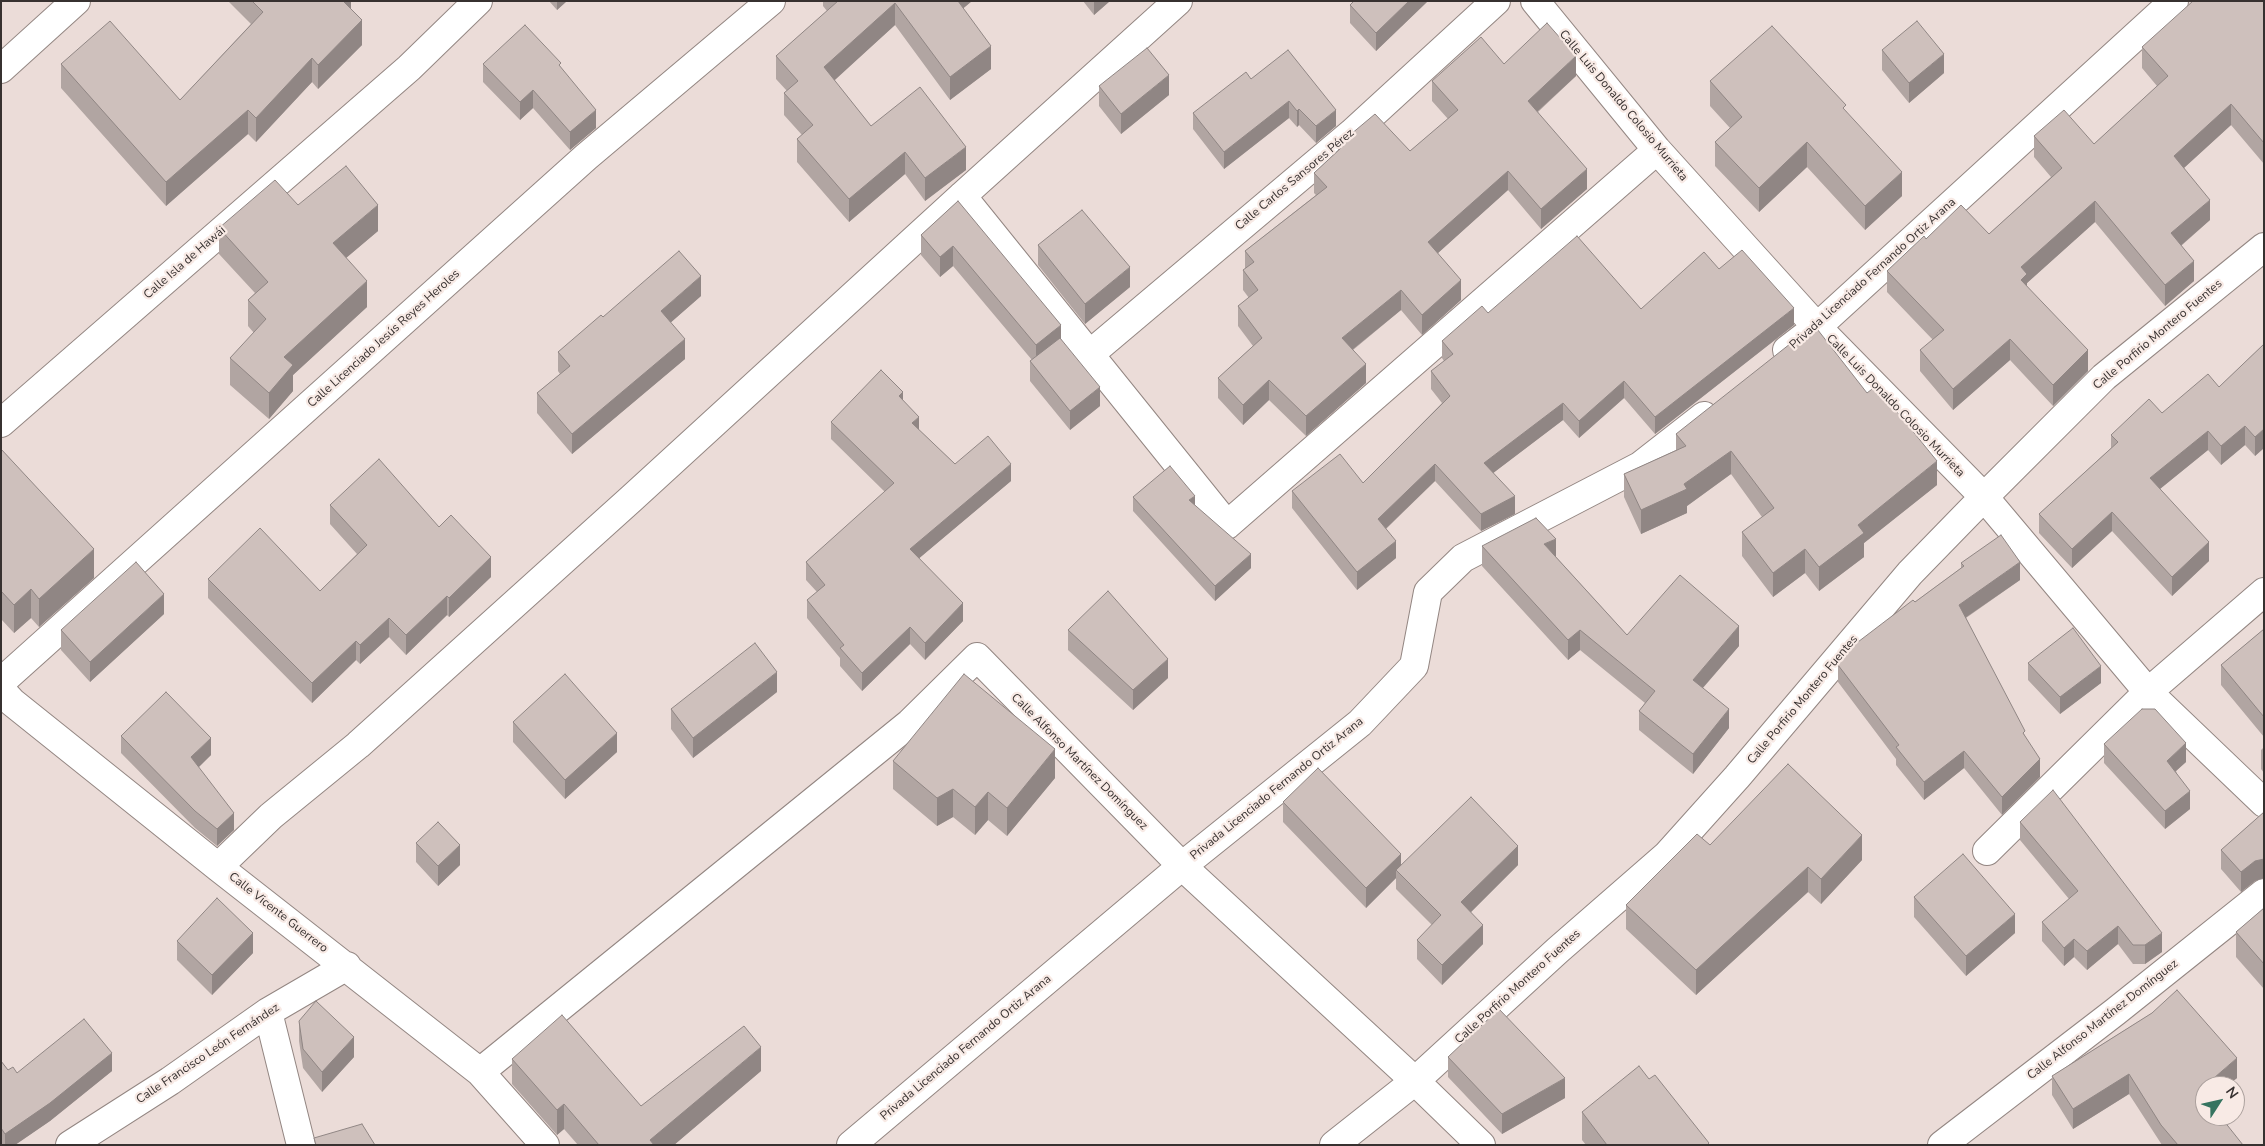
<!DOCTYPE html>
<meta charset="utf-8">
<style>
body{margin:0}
#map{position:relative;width:2265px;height:1146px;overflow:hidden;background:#ebdcd8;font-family:"Nunito Sans",sans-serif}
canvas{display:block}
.frame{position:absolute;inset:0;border:2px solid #373130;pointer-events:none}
.north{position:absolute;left:2195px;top:1076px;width:50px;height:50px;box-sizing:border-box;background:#f8eae5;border:1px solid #aba09d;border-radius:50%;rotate:55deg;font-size:14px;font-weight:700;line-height:20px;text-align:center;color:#373130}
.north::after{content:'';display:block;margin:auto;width:18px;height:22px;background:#367460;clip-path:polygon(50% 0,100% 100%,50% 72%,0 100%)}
</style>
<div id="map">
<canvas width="2265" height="1146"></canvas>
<div class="frame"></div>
<div class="north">N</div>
</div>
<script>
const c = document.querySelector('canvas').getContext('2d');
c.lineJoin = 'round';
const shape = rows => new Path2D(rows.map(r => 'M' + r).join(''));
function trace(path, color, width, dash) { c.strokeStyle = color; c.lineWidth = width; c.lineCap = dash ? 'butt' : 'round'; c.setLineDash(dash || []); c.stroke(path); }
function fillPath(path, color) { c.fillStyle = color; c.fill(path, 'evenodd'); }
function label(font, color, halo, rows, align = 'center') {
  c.font = font + ' "Nunito Sans",sans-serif'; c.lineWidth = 4.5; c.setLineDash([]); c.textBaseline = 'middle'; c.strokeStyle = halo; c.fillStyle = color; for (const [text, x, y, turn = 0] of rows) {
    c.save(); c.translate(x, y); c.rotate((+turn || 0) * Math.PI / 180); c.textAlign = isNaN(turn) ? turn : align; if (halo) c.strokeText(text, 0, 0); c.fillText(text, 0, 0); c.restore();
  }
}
const street = shape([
 [1535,1,1657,150,1817,327,1984,497,2148,692,2264,803],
 [1,69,76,1],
 [962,196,1227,525,1657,150],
 [1787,350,1817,327,2174,1],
 [1090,354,1352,133,1496,1],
 [1,423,409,68,478,1],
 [1,682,586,157,771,1],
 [1,690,12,702,218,867,480,1072,545,1145],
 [1987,851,2148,692,2264,592],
 [218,867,271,816,358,745,631,499,962,196,1178,1],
 [268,1012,301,1145],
 [480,1072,910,723,977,657,1182,866,1415,1081,1481,1145],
 [70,1145,170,1081,268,1012,347,966],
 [851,1145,1182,866,1360,723,1414,666,1428,592,1463,558,1640,466,1704,416],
 [1334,1145,1415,1081,1558,950,1667,855,1737,777,1910,573,1984,497,2104,377,2264,247],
 [1942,1145,2115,1012,2264,893]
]);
const wall = shape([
 [228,1,351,1,351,10,362,45,318,89,312,82,256,142,248,134,166,206,61,88,61,64,180,100,251,24],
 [549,1,567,1,557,10],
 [823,1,972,1,963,8,991,69,950,100,895,25,834,80,871,126,966,170,925,201,905,174,849,222,797,162,797,139,802,135,784,115,784,93,787,91,776,79,776,56,827,11,823,6],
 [1083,1,1110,1,1094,15],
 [1428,1,1376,51,1350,23,1350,5],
 [2264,1,2264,164,2231,125,2184,168,2210,220,2181,246,2194,281,2165,306,2095,222,2027,283,2027,286,2088,371,2053,406,2010,360,1953,410,1920,371,1920,350,1933,340,1887,292,1887,271,1926,239,1989,234,2051,177,2034,157,2034,136,2094,144,2157,86,2142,68,2142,47],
 [1882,50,1944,73,1909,103,1882,70],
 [483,64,561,68,596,128,570,150,533,108,520,120,483,82],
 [1504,64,1576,76,1538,112,1587,189,1541,229,1508,190,1438,253,1461,300,1422,335,1401,310,1353,350,1366,383,1306,436,1269,400,1243,425,1218,398,1218,378,1253,346,1238,326,1238,306,1249,298,1243,290,1243,270,1245,269,1245,251,1316,195,1314,193,1314,173,1338,150,1338,145,1410,151,1448,119,1432,101,1432,81],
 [1251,79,1336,126,1316,143,1299,125,1297,127,1289,118,1224,169,1193,129,1193,113],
 [1710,81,1846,111,1902,196,1865,230,1807,167,1759,212,1715,166,1715,142,1730,128,1710,106],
 [1099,86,1169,95,1121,134,1099,106],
 [958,201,1061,339,1100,406,1070,430,1030,381,1030,361,1032,360,953,266,940,277,921,255,921,235],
 [298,205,378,231,346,258,367,307,293,375,293,391,269,419,230,385,230,358,254,333,248,326,248,300,255,293,219,254,219,228],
 [1038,245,1130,287,1085,324,1038,265],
 [1719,269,1794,325,1655,434,1624,398,1579,438,1563,420,1493,473,1515,514,1481,531,1435,481,1386,529,1396,558,1357,590,1292,508,1292,491,1363,483,1442,403,1431,389,1431,371,1444,361,1442,358,1442,341,1488,313,1641,309],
 [701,296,670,323,685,359,572,454,537,413,537,393,560,374,558,371,558,352,603,317],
 [2264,344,2264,448,2255,456,2245,445,2221,465,2208,450,2160,489,2209,561,2172,596,2112,531,2072,568,2039,533,2039,514,2111,448,2111,435,2219,387],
 [903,401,919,430,955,464,1011,481,919,558,963,621,925,660,910,644,862,691,840,666,840,658,807,618,807,600,817,592,806,580,806,562,885,492,831,439,831,422],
 [1676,434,1937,485,1864,543,1864,557,1819,591,1805,573,1773,597,1742,556,1742,532,1762,517,1731,474,1687,506,1687,513,1641,534,1624,497,1624,474,1676,450],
 [1,449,94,578,39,627,31,618,14,633,1,619],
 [1133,497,1195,505,1251,568,1215,601,1133,511],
 [330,505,439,527,491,577,449,617,447,615,406,655,389,637,360,664,356,660,312,703,208,598,208,579,320,591,357,554,330,524],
 [1482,546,1556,557,1627,635,1739,646,1703,688,1729,728,1693,774,1639,730,1639,711,1645,703,1580,650,1568,660,1482,566],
 [1961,563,2020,580,1966,618,2025,736,2040,777,2002,815,1964,768,1924,800,1896,765,1896,759,1838,682,1838,665,1915,602,1961,568],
 [164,614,90,682,61,650,61,630],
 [2264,629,2264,737,2221,685,2221,665],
 [1068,630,1168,678,1133,710,1068,650],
 [2028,663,2101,683,2060,714,2028,680],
 [777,692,693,758,671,729,671,709],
 [513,722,617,752,565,799,513,742],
 [121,736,211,755,198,767,234,830,217,846,195,828,121,753],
 [2104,744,2186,762,2176,771,2190,809,2165,829,2104,763],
 [2264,747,2264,773,2261,769,2261,750],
 [893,761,1055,778,1007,836,988,820,975,835,953,817,937,826,893,789],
 [1283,802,1401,865,1518,865,1471,912,1483,944,1442,985,1417,959,1417,940,1432,925,1396,889,1396,878,1366,908,1283,822],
 [2264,812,2264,878,2255,881,2241,892,2221,869,2221,850],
 [2020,822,2162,952,2145,964,2133,964,2118,944,2087,970,2074,957,2064,966,2042,941,2042,922,2069,899,2020,840],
 [416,843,460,865,438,886,416,862],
 [1710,845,1862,860,1821,904,1808,892,1696,995,1626,929,1626,905],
 [1914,897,2015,933,1966,976,1914,917],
 [2264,908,2264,989,2236,957,2236,932],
 [177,941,253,953,212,995,177,960],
 [2152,1013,2237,1078,2227,1086,2205,1086,2205,1116,2243,1145,2162,1145,2129,1094,2073,1129,2052,1095,2052,1076],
 [299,1021,354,1057,322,1092,303,1068,299,1041],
 [1448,1057,1565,1098,1502,1134,1448,1077],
 [512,1059,641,1106,761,1071,674,1145,578,1145,564,1129,557,1135,512,1084],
 [1,1061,8,1070,17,1073,112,1071,50,1121,15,1145,1,1145],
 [1649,1079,1709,1145,1586,1145,1582,1140,1582,1112]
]);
const shadedWall = shape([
 [345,1,351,1,351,19,344,2],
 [557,1,567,1,557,10],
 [953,1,972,1,953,17],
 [1094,1,1110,1,1094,15],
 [1409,1,1428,1,1376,51,1376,33],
 [895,3,895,25,824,90,824,67],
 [362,20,362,45,318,89,318,65],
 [991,46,991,69,950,100,950,77],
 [1944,54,1944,73,1909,103,1909,83],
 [1576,56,1576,76,1528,120,1528,101],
 [312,58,312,82,256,142,256,118],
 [1169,75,1169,95,1121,134,1121,114],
 [533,90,533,108,520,120,520,102],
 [1289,101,1289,118,1224,169,1224,152],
 [2231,104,2231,125,2174,177,2174,156],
 [1299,109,1299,125,1297,127,1297,111],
 [248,110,248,134,166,206,166,182],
 [596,110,596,128,570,150,570,132],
 [1336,110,1336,126,1316,143,1316,126],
 [1807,142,1807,167,1759,212,1759,188],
 [966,147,966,170,925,201,925,178],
 [905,152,905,174,849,222,849,199],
 [1587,169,1587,189,1541,229,1541,209],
 [1508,171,1508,190,1428,262,1428,242],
 [1902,172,1902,196,1865,230,1865,206],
 [2210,200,2210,220,2171,254,2171,233],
 [2095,201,2095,222,2027,283,2027,295,2021,301,2021,267],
 [378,205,378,231,333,269,333,243],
 [953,246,953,266,940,277,940,257],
 [2194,261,2194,281,2165,306,2165,285],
 [1130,267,1130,287,1085,324,1085,304],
 [701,276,701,296,661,331,661,311],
 [1461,280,1461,300,1422,335,1422,315],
 [367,281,367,307,293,375,293,391,269,419,269,393,284,357],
 [1401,290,1401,310,1342,358,1342,338],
 [1794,308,1794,325,1655,434,1655,417],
 [1061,325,1061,344,1036,365,1036,345],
 [685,339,685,359,572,454,572,434],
 [2010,339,2010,360,1953,410,1953,389],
 [2088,350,2088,371,2053,406,2053,385],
 [1366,364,1366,383,1306,436,1306,416],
 [1269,380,1269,400,1243,425,1243,405],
 [1624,381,1624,398,1579,438,1579,421],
 [1100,387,1100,406,1070,430,1070,411],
 [903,392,903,410,899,396],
 [1563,403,1563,420,1484,480,1484,463],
 [919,417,919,434,912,423],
 [2245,426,2245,445,2221,465,2221,446],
 [2264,429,2264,448,2255,456,2255,437],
 [2208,431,2208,450,2150,497,2150,478],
 [1731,451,1731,474,1687,506,1687,513,1641,534,1641,510,1684,484],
 [1937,461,1937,485,1864,543,1864,557,1819,591,1819,567,1858,525],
 [1011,464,1011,481,910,566,910,549],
 [1435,464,1435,481,1378,536,1378,519],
 [1195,496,1195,510,1189,500],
 [1515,496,1515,514,1481,531,1481,514],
 [2112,512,2112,531,2072,568,2072,549],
 [1556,539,1556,558,1544,544],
 [1396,541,1396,558,1357,590,1357,572],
 [2209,542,2209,561,2172,596,2172,577],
 [94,549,94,578,39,627,39,599],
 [1805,549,1805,573,1773,597,1773,573],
 [1251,554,1251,568,1215,601,1215,586],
 [491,557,491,577,449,617,449,598],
 [2020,562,2020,580,1959,622,1959,605],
 [31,589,31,618,14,633,14,605],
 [164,594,164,614,90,682,90,662],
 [447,596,447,615,406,655,406,635],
 [963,603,963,621,925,660,925,643],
 [389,618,389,637,360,664,360,645],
 [1739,626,1739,646,1693,699,1693,680],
 [910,627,910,644,862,691,862,673],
 [1580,630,1580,650,1568,660,1568,640],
 [356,641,356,660,312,703,312,683],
 [1168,659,1168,678,1133,710,1133,690],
 [2101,666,2101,683,2060,714,2060,697],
 [777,672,777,692,693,758,693,738],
 [1729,709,1729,728,1693,774,1693,754],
 [617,733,617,752,565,799,565,780],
 [211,738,211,755,191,775,191,757],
 [2186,743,2186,762,2167,779,2167,761],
 [1055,749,1055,778,1007,836,1007,808],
 [1964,751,1964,768,1924,800,1924,782],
 [2040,759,2040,777,2002,815,2002,797],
 [953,789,953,817,937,826,937,798],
 [2190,791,2190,809,2165,829,2165,811],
 [988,792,988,820,975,835,975,807],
 [234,813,234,830,217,846,217,829],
 [1862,835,1862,860,1821,904,1821,879],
 [460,845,460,865,438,886,438,866],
 [1518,846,1518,865,1461,922,1461,902],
 [1401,854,1401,874,1396,870,1396,878,1366,908,1366,888],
 [2264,859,2264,878,2255,881,2241,892,2241,872,2255,861],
 [1808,867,1808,892,1696,995,1696,970],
 [2015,914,2015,933,1966,976,1966,956],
 [1483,925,1483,944,1442,985,1442,965],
 [2118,926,2118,944,2087,970,2087,951],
 [253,933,253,953,212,995,212,975],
 [2162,933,2162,952,2145,964,2145,945],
 [2074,939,2074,957,2064,966,2064,948],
 [354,1037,354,1057,322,1092,322,1072],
 [761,1047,761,1071,674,1145,650,1145,650,1140],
 [112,1053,112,1071,50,1121,15,1145,5,1145,5,1134],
 [2237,1058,2237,1078,2227,1086,2205,1086],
 [2129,1074,2129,1094,2073,1129,2073,1109],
 [1565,1078,1565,1098,1502,1134,1502,1114],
 [2205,1086,2205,1106,2199,1091],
 [564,1104,564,1129,557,1135,557,1110]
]);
const building = shape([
 [252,1,345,1,344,2,362,20,318,65,312,58,256,118,248,110,166,182,61,64,110,21,180,100,263,12,252,1],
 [838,1,958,1,991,46,950,77,895,3,824,67,871,126,920,87,966,147,925,178,905,152,849,199,797,139,813,125,784,93,798,81,776,56,838,1],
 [1354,1,1409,1,1376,33,1350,5,1354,1],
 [2193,1,2264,1,2264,143,2231,104,2174,156,2210,200,2171,233,2194,261,2165,285,2095,201,2021,267,2027,274,2021,280,2088,350,2053,385,2010,339,1953,389,1920,350,1944,330,1887,271,1924,236,1926,239,1961,205,1989,234,2062,168,2034,136,2064,110,2094,144,2168,76,2142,47,2193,1],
 [1917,21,1944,54,1909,83,1882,50,1917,21],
 [1547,23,1576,56,1528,101,1587,169,1541,209,1508,171,1428,242,1461,280,1422,315,1401,290,1342,338,1366,364,1306,416,1269,380,1243,405,1218,378,1262,338,1238,306,1258,290,1243,270,1254,262,1245,251,1327,187,1314,173,1341,148,1338,145,1375,114,1410,151,1458,110,1432,81,1481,37,1504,64,1547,23],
 [525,25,561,63,559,65,596,110,570,132,533,90,520,102,483,64,525,25],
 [1772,26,1846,105,1843,108,1902,172,1865,206,1807,142,1759,188,1715,142,1742,117,1710,81,1772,26],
 [1147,48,1169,75,1121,114,1099,86,1147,48],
 [1288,50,1336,110,1316,126,1299,109,1297,111,1289,101,1224,152,1193,113,1246,72,1251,79,1288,50],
 [346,166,378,205,333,243,367,281,284,357,293,365,269,393,230,358,266,319,248,300,268,282,219,228,275,180,298,205,346,166],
 [958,201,1061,325,1036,345,953,246,940,257,921,235,958,201],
 [1082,210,1130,267,1085,304,1038,245,1082,210],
 [1577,236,1641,309,1704,252,1719,269,1742,250,1794,308,1655,417,1624,381,1579,421,1563,403,1484,463,1515,496,1481,514,1435,464,1378,519,1396,541,1357,572,1292,491,1340,454,1363,483,1450,396,1431,371,1453,354,1442,341,1482,306,1488,313,1577,236],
 [679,251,701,276,661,311,685,339,572,434,537,393,570,366,558,352,601,315,603,317,679,251],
 [1814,325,1867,393,1876,386,1937,461,1858,525,1864,533,1819,567,1805,549,1773,573,1742,532,1774,508,1731,451,1684,484,1687,489,1641,510,1624,474,1686,446,1676,434,1814,325],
 [1060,338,1100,387,1070,411,1030,361,1060,338],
 [2264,344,2264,429,2255,437,2245,426,2221,446,2208,431,2150,478,2209,542,2172,577,2112,512,2072,549,2039,514,2118,442,2111,435,2149,399,2162,413,2208,374,2219,387,2264,344],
 [881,370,903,392,899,396,919,417,912,423,955,464,988,436,1011,464,910,549,963,603,925,643,910,627,862,673,840,648,844,645,807,600,825,585,806,562,894,483,831,422,881,370],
 [1,449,94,549,39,599,31,589,14,605,1,591,1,449],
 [379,459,439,527,451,515,491,557,449,598,447,596,406,635,389,618,360,645,356,641,312,683,208,579,260,528,320,591,367,545,330,505,379,459],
 [1170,466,1195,496,1189,500,1251,554,1215,586,1133,497,1170,466],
 [1536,518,1556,539,1544,544,1627,635,1680,575,1739,626,1693,680,1729,709,1693,754,1639,711,1655,691,1580,630,1568,640,1482,546,1536,518],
 [2001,535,2020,562,1959,605,2025,731,2023,733,2040,759,2002,797,1964,751,1924,782,1896,747,1899,745,1838,665,1854,645,1913,600,1915,602,1964,566,1961,563,2001,535],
 [136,562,164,594,90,662,61,630,136,562],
 [1108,591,1168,659,1133,690,1068,630,1108,591],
 [2073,628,2101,666,2060,697,2028,663,2073,628],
 [2264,629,2264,717,2221,665,2264,629],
 [755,643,777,672,693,738,671,709,755,643],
 [565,674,617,733,565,780,513,722,565,674],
 [964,674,1055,749,1007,808,988,792,975,807,953,789,937,798,893,761,964,674],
 [166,692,211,738,191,757,234,813,217,829,195,811,121,736,166,692],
 [2142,709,2155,709,2186,743,2167,761,2190,791,2165,811,2104,744,2142,709],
 [1788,764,1862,835,1821,879,1808,867,1696,970,1626,905,1697,834,1710,845,1788,764],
 [1318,768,1401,854,1366,888,1283,802,1318,768],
 [2053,790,2162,933,2145,945,2133,945,2118,926,2087,951,2074,939,2064,948,2042,922,2078,891,2020,822,2053,790],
 [1471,797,1518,846,1461,902,1483,925,1442,965,1417,940,1441,915,1396,870,1471,797],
 [2264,812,2264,859,2255,861,2241,872,2221,850,2264,812],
 [438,822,460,845,438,866,416,843,438,822],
 [1963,854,2015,914,1966,956,1914,897,1963,854],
 [217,898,253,933,212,975,177,941,217,898],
 [2264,908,2264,964,2236,932,2264,908],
 [2177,990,2237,1058,2199,1091,2205,1098,2205,1116,2220,1116,2243,1145,2178,1145,2161,1125,2129,1074,2073,1109,2052,1076,2152,1013,2177,990],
 [316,1001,354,1037,322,1072,303,1049,299,1021,316,1001],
 [1499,1009,1565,1078,1502,1114,1448,1057,1499,1009],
 [562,1015,641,1106,744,1026,761,1047,650,1140,654,1145,599,1145,564,1104,557,1110,512,1059,562,1015],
 [84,1019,112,1053,50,1103,5,1134,1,1128,1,1061,8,1070,13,1067,17,1073,84,1019],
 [1639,1066,1649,1079,1655,1075,1709,1143,1707,1145,1607,1145,1582,1112,1639,1066],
 [362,1124,375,1145,316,1145,314,1138,362,1124]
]);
const streetNames = [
 ["Calle Luis Donaldo Colosio Murrieta",1623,106,50],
 ["Calle Carlos Sansores Pérez",1295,180,-40],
 ["Calle Isla de Hawái",185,263,-41],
 ["Privada Licenciado Fernando Ortiz Arana",1873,274,-42],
 ["Calle Porfirio Montero Fuentes",2158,335,-40],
 ["Calle Licenciado Jesús Reyes Heroles",384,339,-42],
 ["Calle Luis Donaldo Colosio Murrieta",1895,406,46],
 ["Calle Porfirio Montero Fuentes",1803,700,-50],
 ["Calle Alfonso Martínez Domínguez",1079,762,45],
 ["Privada Licenciado Fernando Ortiz Arana",1277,789,-39],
 ["Calle Vicente Guerrero",278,913,38],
 ["Calle Porfirio Montero Fuentes",1518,987,-42],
 ["Calle Alfonso Martínez Domínguez",2103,1020,-38],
 ["Privada Licenciado Fernando Ortiz Arana",966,1048,-40],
 ["Calle Francisco León Fernández",208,1054,-34]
];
trace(street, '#938682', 30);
trace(street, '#fff', 28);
fillPath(wall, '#b1a5a2');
fillPath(shadedWall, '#908684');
fillPath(building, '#cec0bc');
trace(building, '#908684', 1);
label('12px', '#373130', '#f8eae5', streetNames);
</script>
